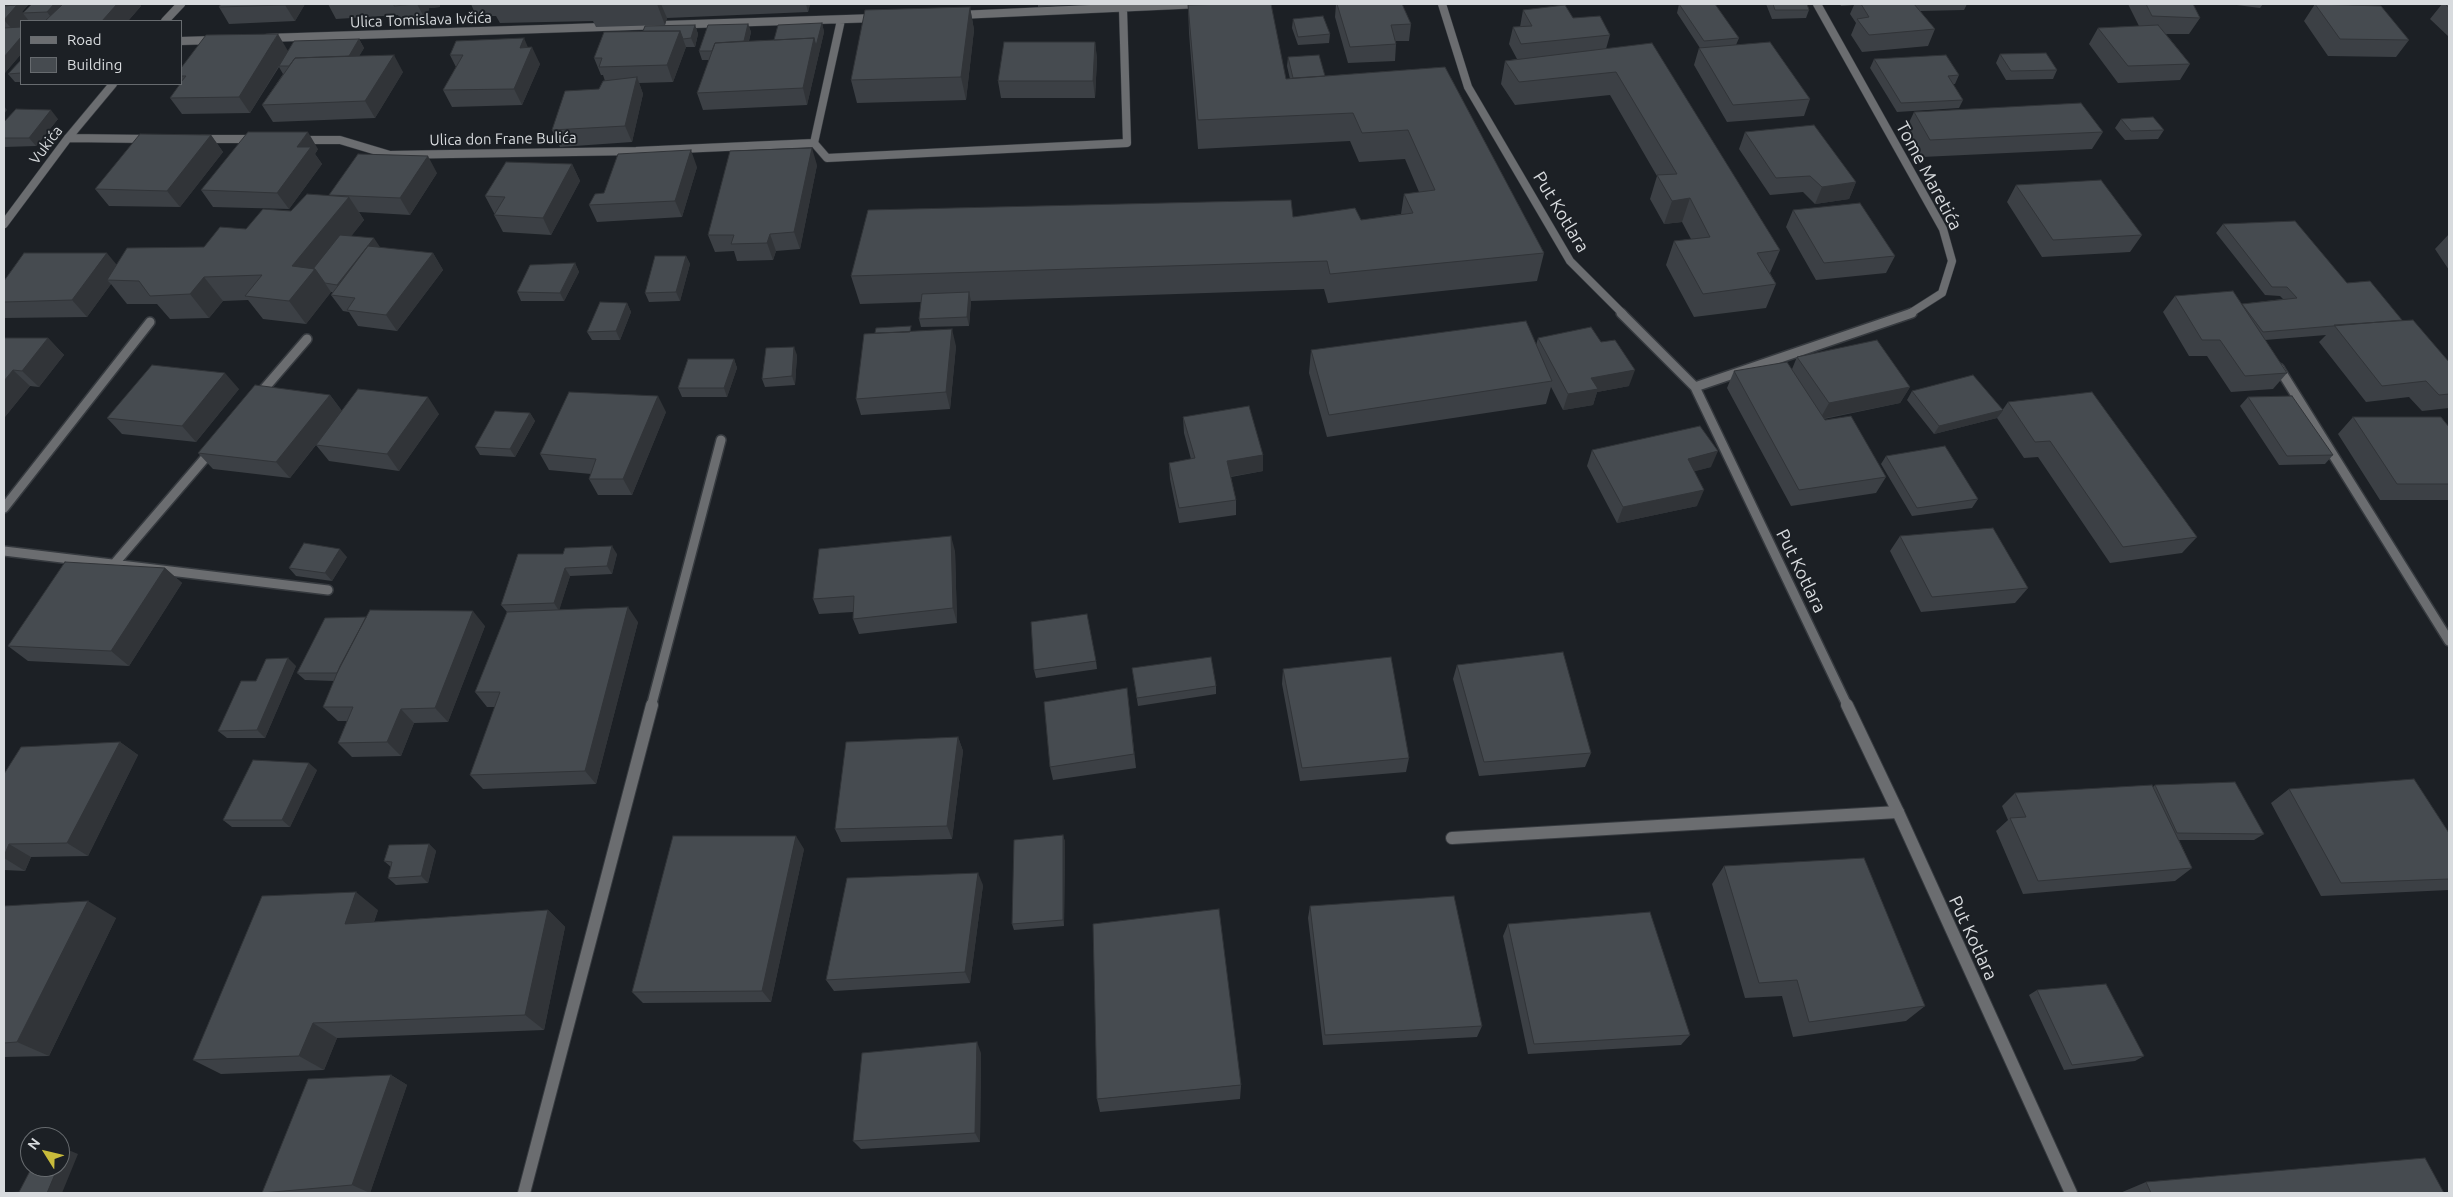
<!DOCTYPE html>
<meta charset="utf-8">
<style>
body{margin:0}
#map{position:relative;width:2453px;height:1197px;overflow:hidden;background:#1c2025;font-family:Ubuntu,sans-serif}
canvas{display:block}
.frame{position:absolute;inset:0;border:5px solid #d8dbde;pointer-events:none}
.legend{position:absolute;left:20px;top:20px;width:162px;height:65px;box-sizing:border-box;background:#1c2025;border:1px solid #676b6f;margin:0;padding:6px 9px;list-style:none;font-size:15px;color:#d8dbde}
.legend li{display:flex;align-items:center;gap:10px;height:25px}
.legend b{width:25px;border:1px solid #676b6f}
.north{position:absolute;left:20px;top:1127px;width:50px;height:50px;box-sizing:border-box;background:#1c2025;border:1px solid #676b6f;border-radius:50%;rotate:306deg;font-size:14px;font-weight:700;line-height:20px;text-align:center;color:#d8dbde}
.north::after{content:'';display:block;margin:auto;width:18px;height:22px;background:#c8bb3b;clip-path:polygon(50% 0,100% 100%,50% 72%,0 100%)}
</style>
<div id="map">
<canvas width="2453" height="1197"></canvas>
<div class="frame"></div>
<ul class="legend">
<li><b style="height:6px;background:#6b6d70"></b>Road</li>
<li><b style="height:14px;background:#464b50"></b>Building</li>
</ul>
<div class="north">N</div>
</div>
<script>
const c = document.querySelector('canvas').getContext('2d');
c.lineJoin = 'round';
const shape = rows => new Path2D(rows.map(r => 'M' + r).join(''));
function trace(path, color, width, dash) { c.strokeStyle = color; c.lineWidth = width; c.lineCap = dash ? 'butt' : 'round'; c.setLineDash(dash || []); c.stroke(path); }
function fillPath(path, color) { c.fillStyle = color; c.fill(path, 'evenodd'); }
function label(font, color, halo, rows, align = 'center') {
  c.font = font + ' Ubuntu,sans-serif'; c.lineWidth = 4; c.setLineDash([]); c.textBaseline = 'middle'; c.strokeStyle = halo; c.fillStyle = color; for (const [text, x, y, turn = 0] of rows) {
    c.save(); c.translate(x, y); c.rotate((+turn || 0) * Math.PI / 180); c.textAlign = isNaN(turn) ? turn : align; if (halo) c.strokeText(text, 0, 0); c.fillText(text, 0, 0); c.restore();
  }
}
const serviceFar1 = shape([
 [2279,368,2449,641]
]);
const service = shape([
 [1452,838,1898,812]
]);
const minorFar2 = shape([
 [1442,4,1468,87,1570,261,1623,314],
 [1817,4,1943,229,1952,261,1942,293,1909,314],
 [959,15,1201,4],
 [165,21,181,4],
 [267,38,877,18],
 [181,41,215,40],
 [68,138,150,139],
 [202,139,255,139],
 [299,140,340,140,390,155,636,151,814,143,841,20],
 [814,143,827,158,1127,143,1123,9],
 [4,224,68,138,113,84]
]);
const minorFar1 = shape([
 [1621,313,1695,387,1848,707],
 [1695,387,1912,313],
 [257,397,307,339],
 [4,508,150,322],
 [4,551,328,590],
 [115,563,212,450],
 [651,707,721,440]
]);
const minor = shape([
 [1847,705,1898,812,2071,1193],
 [524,1193,652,705]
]);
const wall = shape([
 [4,4,28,5,22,12,23,13,32,4,139,4,141,6,128,21,21,21,21,54,4,74],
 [221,4,305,4,295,21,229,24,219,7],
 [328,4,440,4,440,7,429,8,426,21,402,23,398,15,336,19],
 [471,4,810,4,808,12,667,18,665,25,596,27,593,21,500,23,496,16,476,16],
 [1038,4,1071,4,1071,5,1038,7],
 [1336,4,1402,4,1411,24,1409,41,1396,41,1396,44,1395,61,1348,63,1335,17],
 [1679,4,1739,38,1736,45,1810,99,1804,116,1727,122,1694,65,1699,48,1700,48,1677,13],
 [1766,4,1807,4,1809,10,1806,18,1772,19],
 [1840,4,1967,4,1964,10,1920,11,1935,29,1928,46,1862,52,1851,35,1856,23,1850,14,1854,5,1841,6],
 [2128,4,2193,4,2200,18,2189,34,2166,34,2190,64,2180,80,2118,83,2089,44,2098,28,2139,26],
 [2229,4,2263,4,2260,8],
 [2315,4,2409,40,2396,57,2328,56,2304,21],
 [2442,4,2449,4,2449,37,2430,19],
 [1188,5,1286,79,1290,79,1287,66,1288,57,1325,76,1445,67,1544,253,1537,281,1328,303,1324,289,971,301,969,326,921,327,919,319,921,302,860,304,851,276,1293,217,1361,220,1401,214,1404,194,1419,192,1405,159,1359,162,1350,141,1198,149,1189,33],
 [970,7,974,30,966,100,857,103,851,80],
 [1523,10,1573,18,1610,35,1606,49,1780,250,1770,273,1776,284,1766,308,1694,317,1666,265,1674,241,1691,239,1682,222,1664,224,1650,199,1657,176,1610,95,1515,105,1501,84,1505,61,1517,59,1509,44,1513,27,1520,27],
 [1293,19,1330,34,1329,43,1298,45,1292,28],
 [822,23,824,32,807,105,703,110,697,93,709,60,702,60,699,51,748,24,751,32,749,41,774,40],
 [695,25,698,34,695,47,686,47,673,82,639,83,643,94,632,142,560,147,552,130,599,89,605,81,603,75,601,75,594,58,643,31],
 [359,39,364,48,359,56,403,72,375,118,273,122,262,105,283,74,279,67,250,113,182,114,170,98,181,84,181,68],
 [1095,42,1097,59,1095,98,1001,98,998,81],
 [528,47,540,64,522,105,452,107,443,90,456,67,450,55],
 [2000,54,2057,70,2053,79,2006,80,1996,63],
 [1874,59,1959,75,1955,84,1953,84,1963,100,1959,108,1897,112,1870,68],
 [21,60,21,82,15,82,8,74],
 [1914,112,2103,132,2092,149,1922,157,1906,129],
 [58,119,36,146,4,147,4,122],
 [2121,119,2164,130,2158,139,2125,140,2115,128],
 [1745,132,1856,182,1849,199,1815,204,1803,192,1770,195,1739,149],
 [211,135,223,152,180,207,109,206,95,189],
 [318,149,315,154,322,164,289,209,213,207,201,190],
 [572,164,580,181,551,235,503,232,494,215,495,213,494,213,485,196],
 [817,165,800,249,776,251,773,260,737,261,734,251,715,252,708,235],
 [697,167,682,217,597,222,589,205,604,193],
 [437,173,410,215,359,212,364,220,351,236,379,248,433,253,443,270,397,331,358,326,349,312,343,311,331,295,333,292,331,292,306,324,263,319,248,300,223,301,209,318,170,319,157,304,127,304,111,284,87,317,4,318,4,281,117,265,204,247,291,211,330,196,329,195],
 [2016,185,2142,235,2130,252,2042,257,2007,202],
 [1793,210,1895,256,1886,273,1816,280,1786,227],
 [2223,224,2347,283,2402,320,2449,362,2449,408,2422,411,2409,397,2366,402,2319,342,2326,335,2265,340,2287,373,2273,389,2231,392,2207,356,2189,356,2163,312,2175,296,2242,304,2283,299,2280,296,2265,295,2216,233],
 [2449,234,2449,270,2435,249],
 [686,256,690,264,680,301,649,302,645,293],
 [575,263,579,272,564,301,521,301,517,292],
 [627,303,631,312,620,340,592,340,587,332],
 [913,331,956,346,950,409,861,415,856,399],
 [4,338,48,338,64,355,39,387,30,386,4,418],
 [1538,338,1629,386,1597,392,1593,405,1563,410,1551,387,1546,404,1327,437,1309,373,1311,350,1536,345],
 [797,355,795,385,765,387,762,379],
 [1797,357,1910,387,1900,403,1824,419,1886,477,1876,493,1791,506,1727,388,1734,371,1792,369],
 [734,359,737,368,727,397,682,397,678,388],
 [239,389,196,442,122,434,107,418],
 [1912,391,2003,410,1997,418,1934,434,1907,400],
 [330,395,342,411,439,414,399,471,329,461,316,445,290,478,213,469,198,453],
 [2248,397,2333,455,2325,464,2279,465,2240,406],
 [2008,402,2197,537,2182,553,2110,563,2038,457,2024,458,1997,418],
 [666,412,632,495,598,495,589,479,591,474,549,470,540,454],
 [530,413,535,421,515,457,480,455,475,447],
 [1183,417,1263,471,1231,477,1236,500,1236,515,1179,523,1170,479,1169,463,1191,459,1184,433],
 [2353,417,2449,427,2449,500,2380,500,2338,434],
 [1592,450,1711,467,1694,471,1697,506,1617,523,1587,466],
 [1886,456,1978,499,1972,508,1912,516,1881,464],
 [1900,536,2028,588,2015,603,1921,612,1890,551],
 [955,551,957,623,859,634,853,619,853,612,819,614,813,599],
 [518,554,617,554,612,574,570,576,559,610,638,622,596,784,483,789,470,775,495,707,487,707,475,692,507,612,501,605],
 [347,557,332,581,296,576,289,568],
 [165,568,182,583,129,666,28,661,8,646],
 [485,626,448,722,414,723,401,756,352,757,338,743,347,721,338,721,323,707,334,681,305,680,297,673],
 [1096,661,1097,669,1036,678,1034,670],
 [1457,665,1591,753,1585,767,1479,776,1453,679],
 [296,666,265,738,227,738,218,731,256,681],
 [1132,668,1216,686,1216,694,1138,706],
 [1283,669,1409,758,1406,772,1300,781,1282,684],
 [1127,688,1136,768,1053,780,1050,767],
 [958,737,963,751,952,839,841,842,835,829],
 [120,742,138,755,88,856,31,857,25,871,4,870,4,774],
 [317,770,290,827,232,827,223,820],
 [2155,785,2264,834,2254,840,2179,840,2192,868,2175,881,2023,894,1996,831,2008,820,2002,806,2015,793,2153,787],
 [2289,789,2449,833,2449,890,2321,896,2271,803],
 [1063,835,1065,842,1064,926,1014,930,1012,924],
 [429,844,436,851,428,883,396,885,388,878,391,867,384,861],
 [804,849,771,1002,643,1003,632,992],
 [1724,866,1925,1006,1906,1021,1793,1037,1782,996,1745,998,1712,884],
 [983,885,970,983,834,991,826,980],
 [4,906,116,918,49,1056,4,1057],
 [1310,906,1482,1026,1477,1037,1323,1045,1308,918],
 [378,910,374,922,548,910,565,927,544,1030,337,1038,324,1070,221,1074,193,1060],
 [1508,924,1690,1035,1681,1045,1528,1054,1503,936],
 [2037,990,2144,1056,2135,1061,2064,1070,2029,995],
 [981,1053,980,1142,861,1149,853,1141],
 [391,1075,407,1085,370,1193,266,1193],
 [1241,1085,1240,1099,1100,1112,1097,1099],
 [2146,1182,2444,1193,2120,1193]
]);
const shadedWall = shape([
 [4,4,27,4,28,5,22,12,29,21,21,21,21,32,18,36,4,20],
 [54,4,68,4,54,21,47,12],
 [117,4,139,4,141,6,128,21,102,21],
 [286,4,305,4,295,21,285,5],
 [417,4,440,4,440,7,429,8,426,21],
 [657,4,661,4,667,18,665,25],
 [806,4,810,4,808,12],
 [970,7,974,30,966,100,961,77],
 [822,23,824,32,807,105,803,88,814,38],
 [748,24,751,32,744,58,742,49],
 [695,25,698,34,695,47,691,38],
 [680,31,686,47,673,82,667,65],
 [278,34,288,51,250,113,239,97],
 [21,37,21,54,4,74,4,57],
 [524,38,530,52,532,47,540,64,522,105,514,89,520,48],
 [359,39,364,48,349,73,344,64],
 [1095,42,1097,59,1095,98,1093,81],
 [394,55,403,72,375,118,365,101],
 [637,77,643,94,632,142,625,126],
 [4,106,7,110,4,114],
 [51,110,58,119,36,146,29,138],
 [308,132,318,149,315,154,322,164,289,209,277,193,297,147],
 [211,135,223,152,180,207,167,191],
 [812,148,817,165,800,249,794,232],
 [691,150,697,167,682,217,675,201],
 [428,156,437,173,410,215,400,198],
 [572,164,580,181,551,235,543,218],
 [1856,182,1849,199,1815,204,1822,187],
 [349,197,364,220,320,276,331,292,306,324,289,301,292,266],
 [1690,198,1682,222,1664,224,1672,201],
 [770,234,776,251,773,260,767,243],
 [374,238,380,247,343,293,337,285],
 [107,253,121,270,107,280,111,284,87,317,72,300],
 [433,253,443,270,397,331,386,315],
 [686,256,690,264,680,301,676,292],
 [575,263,579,272,564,301,560,293],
 [204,277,223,301,209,318,190,294],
 [969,292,971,301,969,326,967,317],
 [627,303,631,312,620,340,616,331],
 [952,329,956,346,950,409,946,392],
 [48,338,64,355,39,387,22,371],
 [794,347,797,355,795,385,792,376],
 [734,359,737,368,727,397,724,388],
 [13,370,30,386,4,418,4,381],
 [1635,370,1629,386,1597,392,1593,405,1563,410,1568,394,1591,378],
 [225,373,239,389,196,442,182,426],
 [1910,387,1900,403,1820,419,1829,403],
 [330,395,342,411,290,478,276,462],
 [658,396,666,412,632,495,623,479],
 [428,397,439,414,399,471,387,454],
 [2003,410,1997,418,1934,434,1939,426],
 [530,413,535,421,515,457,510,449],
 [1718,451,1711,467,1681,475,1688,459],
 [1263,455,1263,471,1227,477,1227,461],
 [1704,490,1697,506,1617,523,1623,507],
 [951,536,955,551,957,623,953,608],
 [612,546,617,554,612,574,607,566],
 [340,549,347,557,332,581,325,573],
 [165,568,182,583,129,666,111,651],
 [565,568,570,576,559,611,554,603],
 [628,607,638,622,596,784,585,771],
 [473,611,485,626,448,722,435,708],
 [288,658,296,666,265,738,257,730],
 [401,709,414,723,401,756,387,742],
 [958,737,963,751,952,839,947,826],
 [120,742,138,755,88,856,67,843],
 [309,763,317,770,290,827,282,820],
 [1063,835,1065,842,1064,926,1063,920],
 [796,836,804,849,771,1002,762,991],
 [9,844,31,857,25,871,4,858,4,856],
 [429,844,436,851,428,883,421,876],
 [978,873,983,885,970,983,965,972],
 [356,892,378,910,367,940,345,924],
 [88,901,116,918,49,1056,17,1042],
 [548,910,565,927,544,1030,525,1015],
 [313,1023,337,1038,324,1070,299,1056],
 [977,1042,981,1053,980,1142,975,1133],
 [391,1075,407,1085,370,1193,352,1185],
 [66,1149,78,1154,62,1193,47,1193,58,1167,60,1167,60,1163]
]);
const building = shape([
 [32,4,54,4,47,12,23,13,32,4],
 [63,4,117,4,102,21,45,21,63,4],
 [221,4,286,4,285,5,219,7,221,4],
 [394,4,417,4,394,6,394,4],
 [1231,4,1271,4,1286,79,1445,67,1544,253,1330,274,1327,261,851,276,868,210,1291,200,1293,217,1355,208,1361,220,1413,213,1404,194,1435,190,1408,130,1362,133,1353,113,1198,120,1188,5,1231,4],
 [1337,4,1402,4,1411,24,1391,25,1396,44,1350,47,1337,4],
 [1679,4,1715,4,1739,38,1704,41,1679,4],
 [1773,4,1807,4,1809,10,1775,10,1773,4],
 [1861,4,1914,4,1935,29,1869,35,1857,19,1869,17,1861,4],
 [2146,4,2193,4,2200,18,2152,16,2146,4],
 [2315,4,2381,6,2409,40,2340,39,2315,4],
 [2445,4,2449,4,2449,8,2445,4],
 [17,5,4,20,4,6,17,5],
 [1565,5,1573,18,1600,16,1610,35,1521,44,1513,27,1532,26,1523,10,1565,5],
 [970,7,961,77,851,80,865,10,970,7],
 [1323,16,1330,34,1298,37,1293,19,1323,16],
 [822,23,816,46,814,38,774,40,778,25,822,23],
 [748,24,744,41,715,43,712,51,699,51,708,25,748,24],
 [695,25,691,38,683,39,680,31,643,31,645,26,695,25],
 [2158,25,2190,64,2128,66,2098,28,2158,25],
 [21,27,21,37,4,57,4,28,21,27],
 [680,31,667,65,599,67,602,58,594,58,604,32,680,31],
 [278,34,239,97,170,98,180,84,181,84,181,82,186,76,181,76,181,68,206,35,278,34],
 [524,38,520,48,532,47,514,89,443,90,463,55,450,55,456,41,524,38],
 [814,38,803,88,697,93,715,43,814,38],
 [359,39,349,56,295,58,289,66,279,66,294,41,359,39],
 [1004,42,1095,42,1093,81,998,81,1004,42],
 [1770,42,1810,99,1733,105,1699,48,1770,42],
 [1652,43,1780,250,1757,253,1776,284,1703,294,1674,241,1710,237,1690,198,1672,201,1657,175,1677,174,1616,72,1519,82,1505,61,1652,43],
 [2046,53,2057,70,2011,71,2000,54,2046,53],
 [394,55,365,101,262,105,295,58,394,55],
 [1319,55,1325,76,1293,78,1288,57,1319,55],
 [1946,55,1959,75,1948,76,1963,100,1901,103,1874,59,1946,55],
 [21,60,21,73,8,74,21,60],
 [637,77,625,126,552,130,565,91,599,89,603,81,637,77],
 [2081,103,2103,132,1930,140,1914,112,2081,103],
 [16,109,51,110,29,138,4,138,4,122,16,109],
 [2153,117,2164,130,2131,131,2121,119,2153,117],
 [1814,125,1856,182,1822,187,1810,176,1776,178,1745,132,1814,125],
 [248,132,308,132,297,147,311,147,277,193,201,190,248,132],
 [140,134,211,135,167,191,95,189,140,134],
 [812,148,794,232,770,234,767,243,731,244,734,235,708,235,730,151,812,148],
 [691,150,675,201,589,205,595,194,604,193,618,154,691,150],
 [358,154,428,156,400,198,329,195,358,154],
 [506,162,572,164,543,218,494,215,505,197,485,196,506,162],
 [2101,180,2142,235,2053,240,2016,185,2101,180],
 [307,194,349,197,292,266,315,269,289,301,245,296,262,275,204,277,190,294,150,296,139,281,107,280,127,248,204,247,220,227,246,229,263,209,291,211,307,194],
 [1860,203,1895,256,1824,263,1793,210,1860,203],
 [2295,221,2347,283,2370,281,2402,320,2263,332,2242,304,2297,298,2287,287,2272,287,2223,224,2295,221],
 [340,235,374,238,337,285,325,283,315,269,313,269,340,235],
 [368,246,433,253,386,315,347,310,355,298,331,295,368,246],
 [24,253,107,253,72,300,4,302,4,281,24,253],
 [655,256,686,256,676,292,645,293,655,256],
 [575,263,560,293,517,292,530,265,575,263],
 [2233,291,2287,373,2245,376,2220,340,2202,340,2175,296,2233,291],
 [969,292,967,317,919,319,922,294,969,292],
 [600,302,627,303,616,331,587,332,600,302],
 [2413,320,2449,362,2449,394,2439,395,2426,381,2382,386,2334,325,2413,320],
 [1526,321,1552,381,1329,415,1311,350,1526,321],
 [911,326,910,332,875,333,876,328,911,326],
 [1591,327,1601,342,1615,340,1635,370,1591,378,1598,389,1568,394,1538,338,1591,327],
 [952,329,946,392,856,399,864,334,952,329],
 [4,338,48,338,22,371,13,370,4,381,4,338],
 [1877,340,1910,387,1829,403,1797,357,1877,340],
 [794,347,792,376,762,379,766,348,794,347],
 [688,359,734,359,724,388,678,388,688,359],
 [1787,362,1825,420,1851,416,1886,477,1799,490,1734,371,1787,362],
 [152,365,225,373,182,426,107,418,152,365],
 [1973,375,2003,410,1939,426,1912,391,1973,375],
 [255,385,330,395,276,462,198,453,255,385],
 [358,389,428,397,387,454,316,445,358,389],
 [569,392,658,396,623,479,589,479,596,459,540,454,569,392],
 [2092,392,2197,537,2123,547,2050,441,2035,442,2008,402,2092,392],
 [2292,396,2333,455,2287,456,2248,397,2292,396],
 [1249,406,1263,455,1227,461,1236,500,1179,508,1169,463,1195,458,1183,417,1249,406],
 [495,411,530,413,510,449,475,447,495,411],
 [2353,417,2441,417,2449,427,2449,484,2397,484,2353,417],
 [1700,426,1718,451,1688,459,1704,490,1623,507,1592,450,1700,426],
 [1945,446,1978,499,1917,508,1886,456,1945,446],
 [1993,528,2028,588,1932,597,1900,536,1993,528],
 [951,536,953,608,853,619,854,596,813,599,819,549,951,536],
 [304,543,340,549,325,573,289,568,304,543],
 [612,546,607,566,565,568,554,603,501,605,518,554,563,554,565,548,612,546],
 [65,562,165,568,111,651,8,646,65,562],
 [628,607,585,771,470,775,500,692,475,692,507,612,628,607],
 [370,610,473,611,435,708,401,709,387,742,338,743,353,707,323,707,340,666,370,610],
 [1087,614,1096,661,1034,670,1031,622,1087,614],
 [366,617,337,673,297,673,325,618,366,617],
 [1563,652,1591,753,1484,762,1457,665,1563,652],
 [1211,657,1216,686,1137,698,1132,668,1211,657],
 [1391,657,1409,758,1302,768,1283,669,1391,657],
 [288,658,257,730,218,731,241,681,256,681,266,659,288,658],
 [1127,688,1134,754,1050,767,1044,702,1127,688],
 [958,737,947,826,835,829,846,742,958,737],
 [120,742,67,843,9,844,4,856,4,774,21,747,120,742],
 [253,760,309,763,282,820,223,820,253,760],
 [2414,779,2449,833,2449,879,2341,883,2289,789,2414,779],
 [2235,782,2264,834,2177,833,2155,785,2235,782],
 [2152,785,2192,868,2038,881,2010,818,2026,817,2015,793,2152,785],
 [1063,835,1063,920,1012,924,1014,840,1063,835],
 [673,836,796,836,762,991,632,992,673,836],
 [429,844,421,876,388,878,392,862,384,861,389,845,429,844],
 [1864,858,1925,1006,1809,1022,1797,980,1759,983,1724,866,1864,858],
 [978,873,965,972,826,980,847,878,978,873],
 [356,892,345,924,548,910,525,1015,313,1023,299,1056,193,1060,262,896,356,892],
 [1454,896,1482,1026,1325,1035,1310,906,1454,896],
 [88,901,17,1042,4,1043,4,906,88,901],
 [1219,909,1241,1085,1097,1099,1093,924,1219,909],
 [1650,912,1690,1035,1534,1044,1508,924,1650,912],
 [2106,984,2144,1056,2072,1065,2037,990,2106,984],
 [977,1042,975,1133,853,1141,862,1053,977,1042],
 [391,1075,352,1185,262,1193,308,1079,391,1075],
 [66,1149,60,1163,60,1150,66,1149],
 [2425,1158,2444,1193,2151,1193,2146,1182,2425,1158],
 [32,1167,58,1167,47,1193,4,1193,19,1192,32,1167]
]);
const farStreetnames = [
 ["Ulica Tomislava Ivčića",421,20,-2],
 ["Ulica don Frane Bulića",503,139,-1],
 ["Vukića",46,145,-53]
];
const streetNames = [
 ["Tome Maretića",1929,176,62],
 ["Put Kotlara",1561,212,59],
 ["Put Kotlara",1801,571,64],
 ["Put Kotlara",1973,938,65]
];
trace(serviceFar1, '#363a3f', 12);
trace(service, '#363a3f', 14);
trace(minorFar2, '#363a3f', 9);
trace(minorFar1, '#363a3f', 12);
trace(minor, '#363a3f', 14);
trace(serviceFar1, '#6b6d70', 9);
trace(service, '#6b6d70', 12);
trace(minorFar2, '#6b6d70', 8);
trace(minorFar1, '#6b6d70', 9);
trace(minor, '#6b6d70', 12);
fillPath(wall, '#3c4045');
fillPath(shadedWall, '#313438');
fillPath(building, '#464b50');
trace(building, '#313438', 1);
label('15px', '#d8dbde', '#1c2025', farStreetnames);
label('18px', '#d8dbde', '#1c2025', streetNames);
</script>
